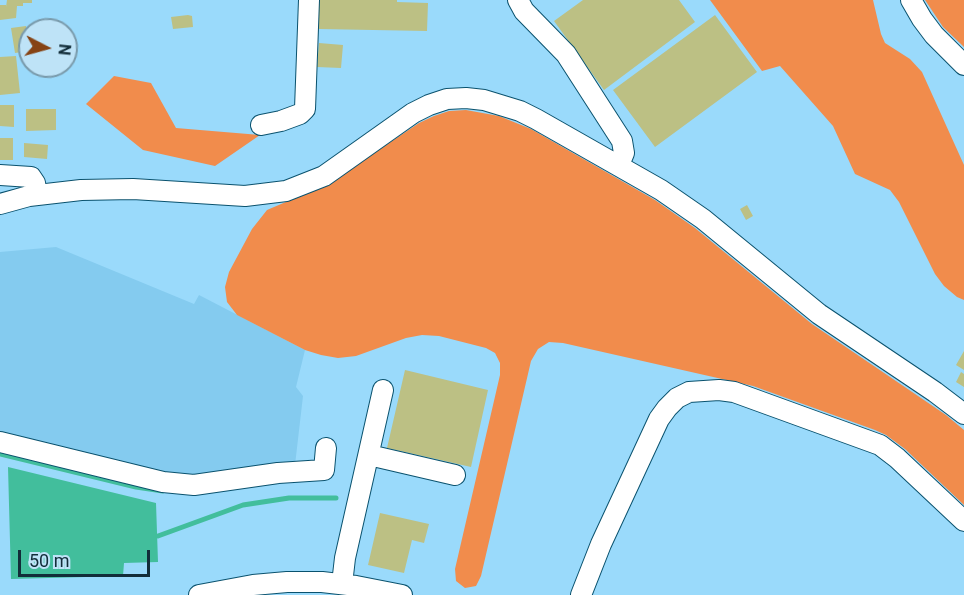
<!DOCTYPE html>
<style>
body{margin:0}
#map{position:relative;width:964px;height:595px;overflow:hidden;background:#9adafb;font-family:Roboto,sans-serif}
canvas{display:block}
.north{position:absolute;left:18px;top:18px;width:60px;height:60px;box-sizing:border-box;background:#bee3f7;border:2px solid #799aab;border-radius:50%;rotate:96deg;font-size:16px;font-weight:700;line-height:24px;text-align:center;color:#122d39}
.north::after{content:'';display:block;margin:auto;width:21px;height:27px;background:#864314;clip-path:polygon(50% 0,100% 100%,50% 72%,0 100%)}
.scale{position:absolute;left:18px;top:550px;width:132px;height:27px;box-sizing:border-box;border:3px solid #122d39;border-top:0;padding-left:8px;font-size:18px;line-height:21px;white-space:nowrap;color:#122d39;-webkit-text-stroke:4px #bee3f7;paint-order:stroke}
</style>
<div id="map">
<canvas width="964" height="595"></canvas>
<div class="north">N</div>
<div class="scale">50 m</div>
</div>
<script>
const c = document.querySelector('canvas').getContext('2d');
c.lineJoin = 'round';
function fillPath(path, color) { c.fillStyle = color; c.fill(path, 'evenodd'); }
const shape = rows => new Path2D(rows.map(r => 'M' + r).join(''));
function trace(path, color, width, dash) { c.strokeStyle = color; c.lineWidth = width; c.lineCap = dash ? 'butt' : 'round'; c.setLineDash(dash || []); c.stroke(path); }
const built = shape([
 [56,247,194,304,199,295,305,350,296,387,303,396,295,465,179,478,0,435,0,252]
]);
const green = shape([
 [710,0,873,0,881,34,885,43,910,59,922,72,964,165,964,300,957,297,944,286,935,274,899,202,890,190,855,174,833,126,780,66,762,71],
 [925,0,964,0,964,47,943,27],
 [114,76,151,83,176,128,260,135,215,166,143,150,86,104],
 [466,110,499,116,531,129,655,200,695,228,812,324,946,415,964,430,964,505,905,449,886,435,875,430,753,386,563,343,549,342,538,349,531,361,481,576,476,586,465,588,456,581,455,569,500,375,500,363,495,353,486,348,439,336,422,335,406,338,356,356,338,358,321,355,305,350,237,315,227,302,225,287,229,272,252,229,267,210,328,184,419,123,434,116,449,111]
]);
const water = shape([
 [8,467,156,503,158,562,124,563,123,576,11,579]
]);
const stream = shape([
 [0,454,136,487,163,491],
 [158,536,243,505,289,498,336,498]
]);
const building = shape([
 [7,0,32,0,32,3,23,3,23,6,17,6,16,18,0,20,0,5,6,5,6,7],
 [319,0,397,0,397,2,428,3,427,31,319,29],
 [583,0,679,0,695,22,604,90,554,21],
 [188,15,192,16,193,27,173,29,171,17],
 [715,15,757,72,655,147,613,90],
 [26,26,30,51,15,53,11,28],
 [319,43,343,45,341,68,317,67],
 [16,56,20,93,0,95,0,57],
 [0,105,14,105,14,127,0,126],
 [26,109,56,109,56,130,26,131],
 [0,138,13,138,13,160,0,160],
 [24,143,48,145,47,159,24,157],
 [747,205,753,216,746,220,740,209],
 [964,351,964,370,956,365],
 [405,370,488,390,471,467,387,448],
 [961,372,964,374,964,387,956,382],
 [380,513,429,524,424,543,412,540,404,573,368,565]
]);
const minor = shape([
 [518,0,524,11,566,54,622,141,624,153,619,165],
 [911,0,922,19,934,35,964,65],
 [261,125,281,121,300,114,305,109,309,0],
 [0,175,31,177,35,183,37,195],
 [0,204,29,196,81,190,133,189,245,196,286,191,324,176,413,113,429,105,447,99,466,98,484,100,520,111,536,119,661,190,703,219,819,314,935,392,964,414],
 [0,442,163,482,194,485,278,473,324,470,326,448],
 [369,455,455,475],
 [342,584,345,558,383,390],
 [199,595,253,585,287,582,322,582,356,586,402,595],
 [581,595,601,544,659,419,667,408,677,398,689,392,719,390,734,392,880,445,897,458,964,521]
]);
fillPath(built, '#84cbef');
fillPath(green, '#f18c4c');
fillPath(water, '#42be9c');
trace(stream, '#42be9c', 5);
fillPath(building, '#bcc084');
trace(minor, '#0a526e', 22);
trace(minor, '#fff', 20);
</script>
